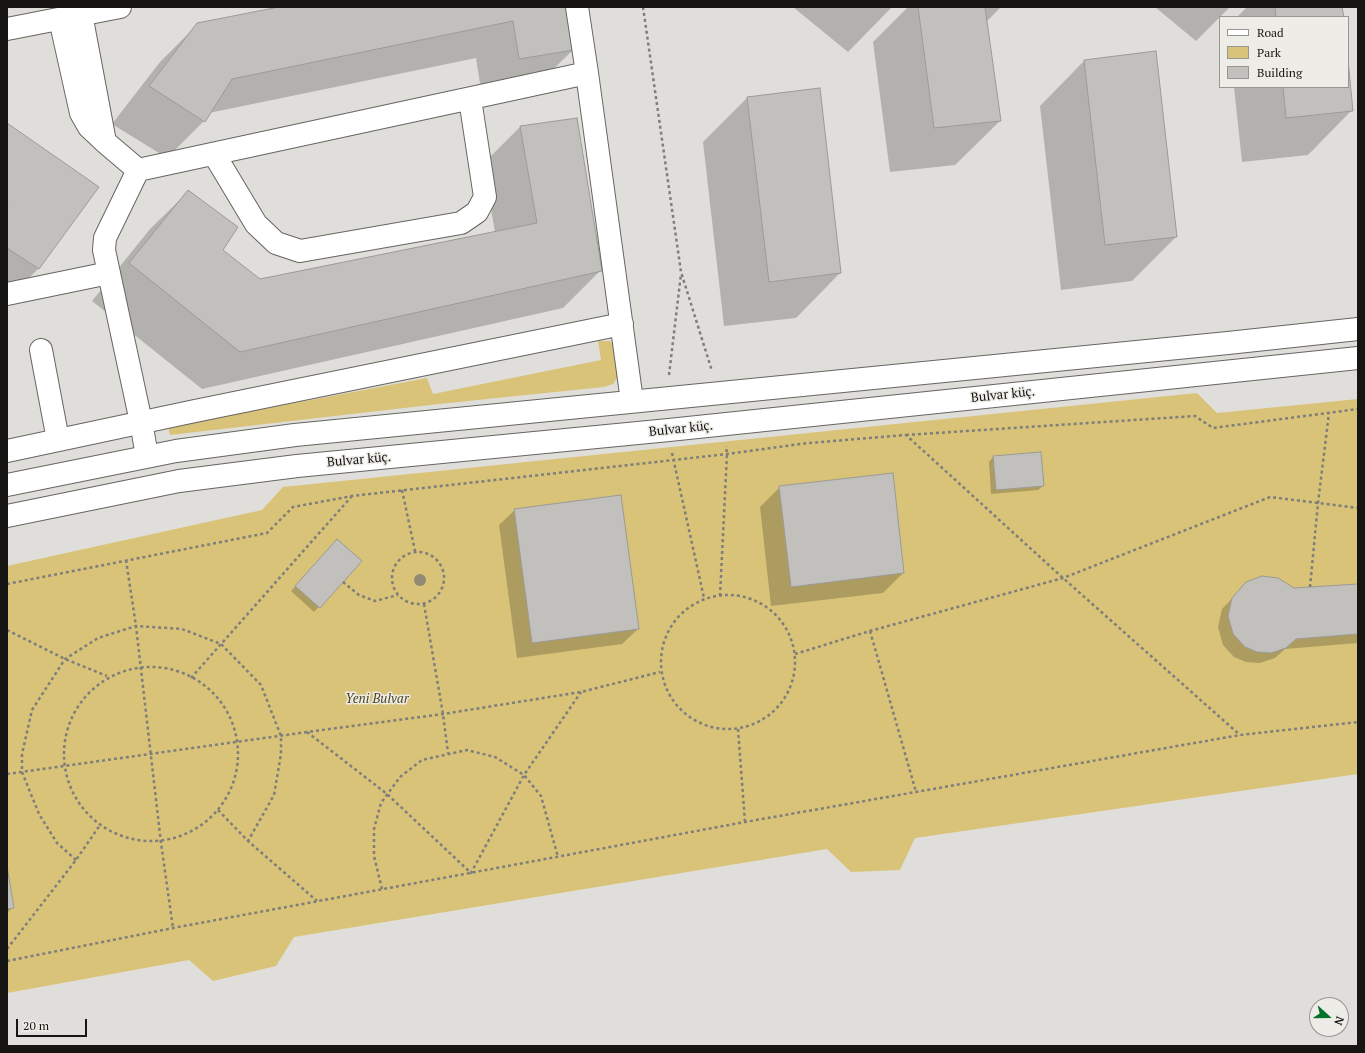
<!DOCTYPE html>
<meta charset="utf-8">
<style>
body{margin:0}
#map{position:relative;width:1365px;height:1053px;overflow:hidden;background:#e0deda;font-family:"PT Serif",serif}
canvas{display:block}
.frame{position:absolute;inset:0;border:8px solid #161514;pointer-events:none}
.legend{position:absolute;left:1219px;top:16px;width:130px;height:72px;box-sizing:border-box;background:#edece7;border:1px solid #979693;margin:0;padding:5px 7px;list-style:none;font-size:12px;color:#161514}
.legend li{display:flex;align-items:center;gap:8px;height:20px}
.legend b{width:20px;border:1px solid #979693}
.north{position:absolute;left:1309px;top:997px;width:40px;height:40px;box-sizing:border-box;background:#edece7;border:1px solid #979693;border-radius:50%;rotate:111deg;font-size:11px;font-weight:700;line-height:16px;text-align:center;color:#161514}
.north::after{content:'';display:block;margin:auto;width:14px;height:18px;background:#007428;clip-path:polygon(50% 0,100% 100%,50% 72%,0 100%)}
.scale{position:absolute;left:16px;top:1019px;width:71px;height:18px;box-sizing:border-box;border:2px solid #161514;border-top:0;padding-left:5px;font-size:12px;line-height:14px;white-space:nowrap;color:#161514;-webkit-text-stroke:3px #edece7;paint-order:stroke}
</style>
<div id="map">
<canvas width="1365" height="1053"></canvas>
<div class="frame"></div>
<ul class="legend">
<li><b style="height:5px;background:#fff"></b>Road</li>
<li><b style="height:11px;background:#d9c378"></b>Park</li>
<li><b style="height:11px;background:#c1c0bc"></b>Building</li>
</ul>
<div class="north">N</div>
<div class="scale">20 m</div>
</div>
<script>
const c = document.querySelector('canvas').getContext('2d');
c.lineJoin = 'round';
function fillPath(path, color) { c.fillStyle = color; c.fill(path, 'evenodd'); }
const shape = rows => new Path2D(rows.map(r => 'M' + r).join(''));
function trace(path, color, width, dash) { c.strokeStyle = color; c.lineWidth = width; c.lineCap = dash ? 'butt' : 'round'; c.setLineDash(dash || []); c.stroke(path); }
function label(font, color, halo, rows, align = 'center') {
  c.font = font + ' "PT Serif",serif'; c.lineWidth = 3; c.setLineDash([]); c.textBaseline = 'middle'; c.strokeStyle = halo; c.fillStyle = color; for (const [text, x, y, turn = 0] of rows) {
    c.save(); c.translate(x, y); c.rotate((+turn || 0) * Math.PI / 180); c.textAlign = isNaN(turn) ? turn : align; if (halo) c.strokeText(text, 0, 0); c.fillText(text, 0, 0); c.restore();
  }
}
const green = shape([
 [598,341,610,341,617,349,621,373,613,384,604,387,439,404,170,435,168,427,427,378,433,394,601,360],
 [1197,393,1217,413,1358,399,1358,774,915,838,900,870,851,872,827,849,294,937,276,966,213,981,189,960,7,993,7,566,262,510,283,487]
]);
const shadow = shape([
 [284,7,566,7,573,50,535,87,482,96,476,58,209,113,204,121,167,158,112,124,160,62,198,24],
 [793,7,892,7,848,52],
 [908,7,1001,7,986,22,1000,121,955,165,890,172,873,42],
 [1155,7,1230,7,1196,41],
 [1247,7,1341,7,1343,17,1237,17],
 [1084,61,1176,237,1132,281,1061,290,1040,106],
 [1348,70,1352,110,1308,155,1242,162,1234,87,1348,87],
 [748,97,840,273,796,318,724,326,703,142],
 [7,124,39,268,7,300],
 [520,127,601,270,563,308,202,389,92,301,150,229,188,192,222,250,260,280,495,232,483,164],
 [993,457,1043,486,1038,490,991,494,989,462],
 [780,487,903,573,883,593,771,606,760,507],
 [515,510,638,629,622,644,517,658,499,525],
 [333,545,360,561,314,612,291,591],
 [1247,583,1294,589,1358,585,1358,643,1285,649,1275,658,1260,663,1246,662,1234,657,1223,645,1218,627,1222,609],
 [7,872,12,908,7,913]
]);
const building = shape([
 [279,7,567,7,574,50,519,59,513,21,232,79,205,122,149,86,197,23,279,7],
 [918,7,985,7,1001,121,934,128,918,7],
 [1275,7,1342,7,1344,17,1276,17,1275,7],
 [1156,51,1177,237,1105,245,1084,60,1156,51],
 [1348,60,1353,111,1286,118,1283,87,1348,87,1348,60],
 [820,88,841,273,769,282,747,97,820,88],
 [577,118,602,271,240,352,129,263,188,190,238,227,223,250,260,279,537,223,520,126,577,118],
 [7,123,99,187,39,269,7,248,7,205,8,203,7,202,7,123],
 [1041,452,1044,486,996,490,993,456,1041,452],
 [893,473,904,573,791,587,779,486,893,473],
 [621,495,639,629,532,643,514,509,621,495],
 [337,539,362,561,320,608,295,586,337,539],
 [1262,576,1278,578,1294,588,1358,584,1358,634,1296,639,1286,648,1271,653,1257,652,1245,647,1233,634,1228,616,1232,598,1246,582,1262,576],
 [7,866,14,908,7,909,7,866]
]);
const path = shape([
 [643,7,681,272,712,371],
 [669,375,681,274],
 [906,435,1195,416,1213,428,1358,409],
 [672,453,704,598],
 [402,490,415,551],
 '392 578a26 26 0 1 1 52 0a26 26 0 1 1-52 0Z',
 [126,560,136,626,161,843,173,928],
 [343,582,359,595,375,601,398,595],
 [7,584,267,533,293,507,352,496,727,454,808,443,906,435,1063,578,1240,735],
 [1310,587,1318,503,1329,413],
 '661 662a67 67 0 1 1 134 0a67 67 0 1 1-134 0Z',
 [720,596,727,454,726,446],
 [424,604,443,714,448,753],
 [7,630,65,659,107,676],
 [870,631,916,792],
 [795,654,870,631,1063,578,1270,497,1358,508],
 '64 754a87 87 0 1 1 174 0a87 87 0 1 1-174 0Z',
 [191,678,352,496],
 [738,729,745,822],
 [307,732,387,794,471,873,524,775,581,692],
 [7,774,307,732,443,714,581,692,660,672],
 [218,810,248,841,317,901],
 [76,860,57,843,39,814,22,772,22,754,32,710,65,659,98,638,136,626,182,629,221,644,261,685,281,736,281,754,274,795,248,841],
 [382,889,374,856,374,829,381,803,400,777,422,760,467,750,495,757,524,775,541,796,558,857],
 [7,949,76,860,100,825],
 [7,961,173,928,745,822,1240,735,1358,722]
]);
const minor = shape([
 [577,7,587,73,632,401],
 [60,19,81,113,89,127,105,142,81,14],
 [7,29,120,7],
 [105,142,138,170],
 [214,154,256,224,276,243,300,251,461,223,477,212,485,197,470,99],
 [7,294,109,273],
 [41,350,58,440],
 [7,451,195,411,622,324],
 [147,456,141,422,104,250,105,238,138,170,587,73],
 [7,485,176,451,295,435,1228,343,1358,329],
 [7,516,179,481,297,466,669,430,1358,358]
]);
const trees = [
 [420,580]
];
const streetNames = [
 ["Bulvar küç.",1003,395,-6],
 ["Bulvar küç.",681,429,-6],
 ["Bulvar küç.",359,460,-5]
];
const parkNames = [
 ["Yeni Bulvar",377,699]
];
fillPath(green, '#d9c378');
fillPath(shadow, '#0003');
fillPath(building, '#c1c0bc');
trace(building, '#9b9a96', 1);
trace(minor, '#666562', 24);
trace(path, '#7f7e7b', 2.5, [3, 3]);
trace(minor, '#fff', 22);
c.fillStyle = '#908973';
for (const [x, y] of trees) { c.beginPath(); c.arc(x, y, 6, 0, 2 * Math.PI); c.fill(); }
label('13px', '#161514', '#edece7', streetNames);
label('italic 13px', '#4e431f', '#edece7', parkNames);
</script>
